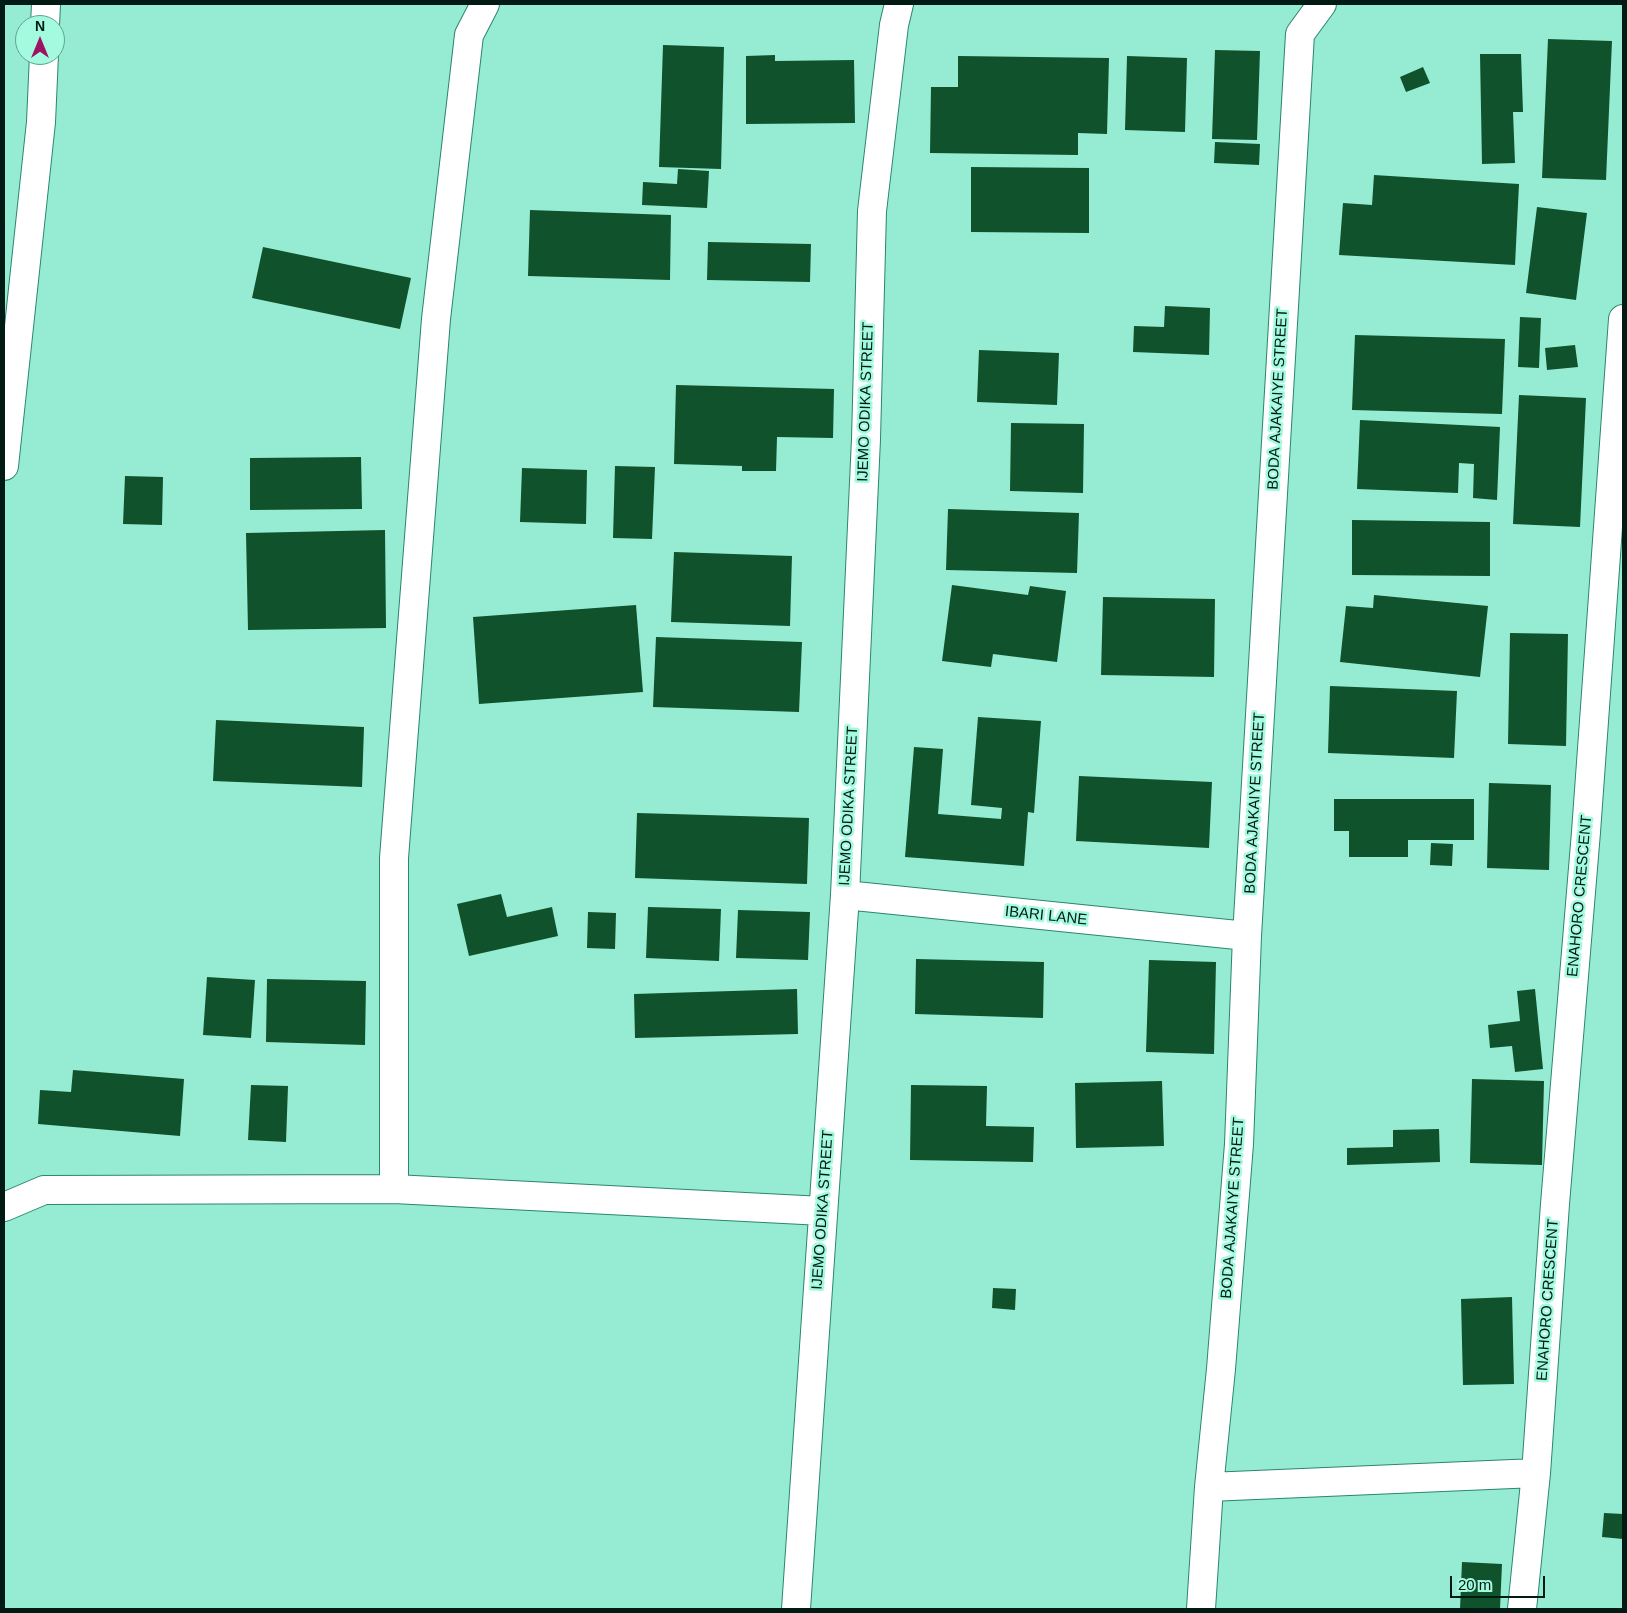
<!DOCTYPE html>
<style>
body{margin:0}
#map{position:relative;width:1627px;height:1613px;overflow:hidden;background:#96ecd2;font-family:Arial,sans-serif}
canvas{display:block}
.frame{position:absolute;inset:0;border:5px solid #011b14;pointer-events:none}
.north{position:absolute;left:15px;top:15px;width:50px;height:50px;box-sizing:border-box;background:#a3fadf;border:1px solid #62a18e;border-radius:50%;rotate:0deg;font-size:14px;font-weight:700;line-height:20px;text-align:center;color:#011b14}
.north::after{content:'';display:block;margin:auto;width:18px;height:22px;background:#9d1362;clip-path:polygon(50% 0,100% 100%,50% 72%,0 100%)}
.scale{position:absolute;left:1450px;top:1576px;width:95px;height:22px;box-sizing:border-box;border:2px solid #011b14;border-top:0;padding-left:6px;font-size:15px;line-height:18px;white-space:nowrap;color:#011b14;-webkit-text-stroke:4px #a3fadf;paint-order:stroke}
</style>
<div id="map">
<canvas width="1627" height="1613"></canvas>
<div class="frame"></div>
<div class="north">N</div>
<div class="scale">20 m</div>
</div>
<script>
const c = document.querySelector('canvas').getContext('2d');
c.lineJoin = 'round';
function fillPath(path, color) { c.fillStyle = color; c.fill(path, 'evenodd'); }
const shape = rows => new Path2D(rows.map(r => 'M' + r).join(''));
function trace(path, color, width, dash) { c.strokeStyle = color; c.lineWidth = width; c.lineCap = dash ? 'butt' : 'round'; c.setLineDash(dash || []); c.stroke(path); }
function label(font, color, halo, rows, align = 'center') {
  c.font = font + ' Arial,sans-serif'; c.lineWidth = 5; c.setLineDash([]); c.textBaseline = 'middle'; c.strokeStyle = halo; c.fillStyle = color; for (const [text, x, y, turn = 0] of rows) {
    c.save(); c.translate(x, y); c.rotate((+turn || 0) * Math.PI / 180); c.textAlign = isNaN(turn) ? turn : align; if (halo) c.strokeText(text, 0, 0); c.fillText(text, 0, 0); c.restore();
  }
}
const building = shape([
 [1548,39,1612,41,1606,180,1542,178],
 [663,45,724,47,721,169,659,167],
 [1215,50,1260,51,1257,140,1212,139],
 [1480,54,1521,54,1523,112,1513,112,1515,163,1482,164],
 [775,55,775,61,854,60,855,123,746,124,746,56],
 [958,56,1109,58,1107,134,1078,133,1078,155,930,153,931,87,958,87],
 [1127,56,1187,58,1185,132,1125,130],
 [1423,67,1430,83,1406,92,1400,77],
 [1215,142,1260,144,1259,165,1214,163],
 [971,167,1089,168,1089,233,971,232],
 [678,169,709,171,707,208,642,205,643,182,677,184],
 [1374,175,1519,184,1515,265,1339,255,1343,203,1372,205],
 [1537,207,1587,213,1576,300,1526,293],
 [530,210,671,215,670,280,528,276],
 [708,242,811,244,810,282,707,280],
 [263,247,411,278,400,329,252,298],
 [1165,306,1210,308,1209,355,1133,352,1134,326,1164,327],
 [1520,317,1541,318,1539,368,1518,367],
 [1355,335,1505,339,1502,414,1352,410],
 [1575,345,1578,367,1547,370,1545,348],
 [979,350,1059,353,1057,405,977,402],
 [676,385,834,389,833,438,777,437,776,471,742,471,742,466,674,464],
 [1519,395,1586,398,1580,527,1513,524],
 [1360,420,1500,427,1497,500,1473,498,1474,464,1459,463,1458,493,1357,489],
 [1011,423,1084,424,1083,493,1010,491],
 [361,457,362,509,250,510,250,458],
 [615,466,655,467,652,539,613,538],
 [522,468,587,470,586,524,520,522],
 [125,476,163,477,162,525,123,524],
 [948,509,1079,513,1077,573,946,570],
 [1352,520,1490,522,1490,576,1352,575],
 [385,530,386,628,248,630,246,533],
 [674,552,792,556,790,626,671,622],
 [952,585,1028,595,1030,586,1066,591,1057,662,993,654,991,667,942,661],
 [1374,595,1488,606,1480,677,1340,662,1346,606,1373,608],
 [1103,597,1215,599,1214,677,1101,675],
 [636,605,643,692,479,704,473,617],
 [1510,633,1568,634,1566,746,1508,744],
 [656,637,802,642,799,712,653,707],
 [1330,686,1457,691,1454,758,1328,753],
 [978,717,1041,721,1034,813,1028,812,1024,866,905,857,914,747,943,749,938,814,1001,819,1002,808,971,805],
 [216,720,364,727,362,787,213,781],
 [1079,776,1212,782,1209,848,1076,841],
 [1489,783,1551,785,1549,870,1487,868],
 [1334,799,1474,799,1474,840,1408,840,1408,857,1349,857,1349,831,1334,831],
 [637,813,809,818,807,884,635,878],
 [1431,843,1453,844,1452,866,1430,865],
 [501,894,507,917,552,907,558,936,469,956,457,904],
 [648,907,721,909,719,961,646,958],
 [738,910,810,912,808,960,736,958],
 [588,912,616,913,615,949,587,948],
 [916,959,1044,962,1043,1018,915,1014],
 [1149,960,1216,962,1214,1054,1146,1052],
 [207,977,255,980,251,1038,203,1035],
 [267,979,366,981,365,1045,266,1042],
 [797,989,798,1034,635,1038,634,994],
 [1535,989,1543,1069,1515,1072,1512,1046,1490,1048,1488,1025,1520,1021,1517,991],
 [73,1070,184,1079,180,1136,38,1124,40,1090,71,1092],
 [1472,1079,1544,1081,1542,1165,1470,1163],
 [1162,1081,1164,1146,1076,1148,1075,1083],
 [251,1085,288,1086,286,1142,248,1140],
 [911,1085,987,1086,986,1126,1034,1127,1033,1162,910,1160],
 [1439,1129,1440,1162,1347,1165,1347,1148,1393,1147,1393,1130],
 [993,1288,1016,1289,1015,1310,992,1308],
 [1512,1297,1514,1384,1463,1385,1461,1299],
 [1604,1513,1623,1514,1623,1539,1602,1537],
 [1462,1562,1502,1564,1500,1609,1460,1609]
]);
const minor = shape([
 [45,25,46,4],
 [4,466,41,122,44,55],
 [845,895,1247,936],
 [394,1189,394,858,436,319,469,35,485,4],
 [4,1207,44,1190,394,1189,823,1211],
 [1209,1487,1536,1473],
 [796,1609,845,895,866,439,872,211,894,25,899,4],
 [1201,1609,1209,1487,1221,1369,1239,1144,1247,936,1300,34,1322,4],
 [1522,1609,1536,1473,1555,1204,1586,832,1623,319]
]);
const streetNames = [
 ["BODA AJAKAIYE STREET",1278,399,-87],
 ["IJEMO ODIKA STREET",866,402,-88],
 ["BODA AJAKAIYE STREET",1255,803,-87],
 ["IJEMO ODIKA STREET",849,806,-87],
 ["ENAHORO CRESCENT",1580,896,-85],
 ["IBARI LANE",1046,916,6],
 ["BODA AJAKAIYE STREET",1233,1208,-86],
 ["IJEMO ODIKA STREET",823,1210,-86],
 ["ENAHORO CRESCENT",1548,1300,-86]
];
fillPath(building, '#0f522c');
trace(minor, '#2b856f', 30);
trace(minor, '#fff', 28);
label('15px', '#011b14', '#a3fadf', streetNames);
</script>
